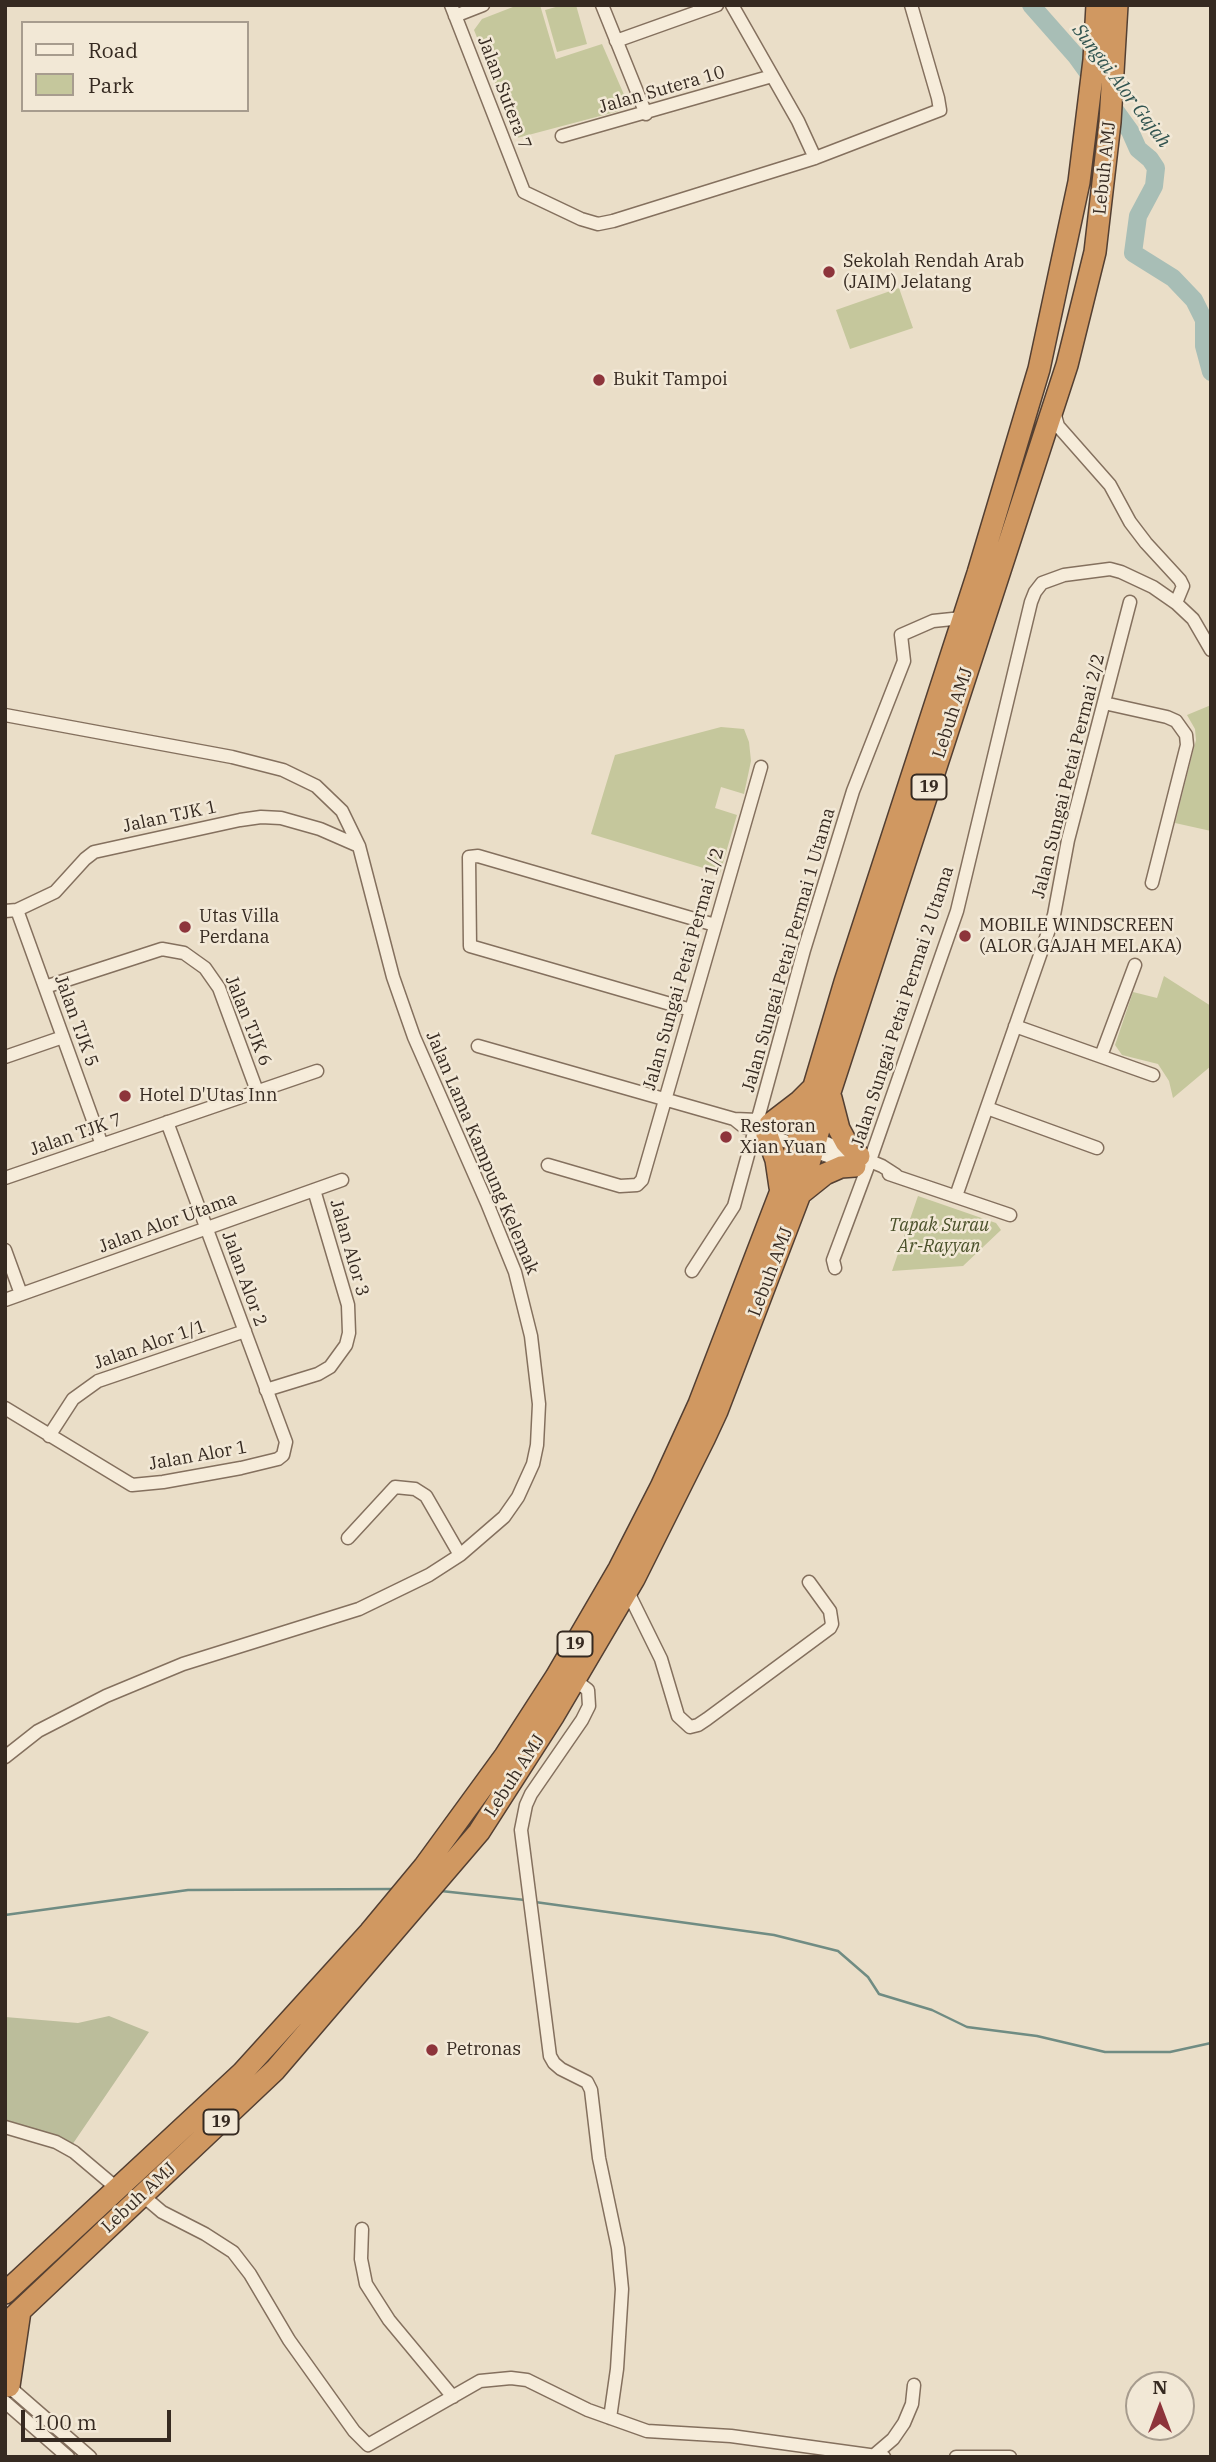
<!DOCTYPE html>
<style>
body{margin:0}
#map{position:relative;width:1216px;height:2462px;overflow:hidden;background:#eadec8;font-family:"IBM Plex Serif",serif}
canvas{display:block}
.frame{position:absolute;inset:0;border:7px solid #362a21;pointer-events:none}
.legend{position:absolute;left:21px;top:21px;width:228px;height:91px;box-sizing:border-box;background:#f2e8d6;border:2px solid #a79c8e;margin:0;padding:9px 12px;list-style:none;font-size:21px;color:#362a21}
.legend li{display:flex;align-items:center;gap:14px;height:35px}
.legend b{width:35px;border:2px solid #a79c8e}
.north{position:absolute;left:1125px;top:2371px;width:70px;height:70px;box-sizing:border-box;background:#f2e8d6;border:2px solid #a79c8e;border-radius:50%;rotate:0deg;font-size:19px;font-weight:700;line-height:28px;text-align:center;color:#362a21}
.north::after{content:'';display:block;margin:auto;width:24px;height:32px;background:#8d343b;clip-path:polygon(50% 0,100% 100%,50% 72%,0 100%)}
.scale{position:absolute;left:21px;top:2410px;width:150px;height:32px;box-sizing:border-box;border:4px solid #362a21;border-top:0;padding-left:9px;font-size:21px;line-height:24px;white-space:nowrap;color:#362a21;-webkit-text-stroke:5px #f2e8d6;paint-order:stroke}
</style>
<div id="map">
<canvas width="1216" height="2462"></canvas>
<div class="frame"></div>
<ul class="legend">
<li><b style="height:9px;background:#f6ecda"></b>Road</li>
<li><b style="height:19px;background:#c5c79c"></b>Park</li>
</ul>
<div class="north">N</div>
<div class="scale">100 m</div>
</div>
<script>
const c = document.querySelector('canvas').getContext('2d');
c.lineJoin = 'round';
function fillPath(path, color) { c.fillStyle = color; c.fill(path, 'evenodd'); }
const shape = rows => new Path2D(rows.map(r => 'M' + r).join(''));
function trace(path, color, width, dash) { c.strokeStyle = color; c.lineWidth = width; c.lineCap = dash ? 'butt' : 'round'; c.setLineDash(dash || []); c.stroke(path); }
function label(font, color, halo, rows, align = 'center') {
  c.font = font + ' "IBM Plex Serif",serif'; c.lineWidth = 5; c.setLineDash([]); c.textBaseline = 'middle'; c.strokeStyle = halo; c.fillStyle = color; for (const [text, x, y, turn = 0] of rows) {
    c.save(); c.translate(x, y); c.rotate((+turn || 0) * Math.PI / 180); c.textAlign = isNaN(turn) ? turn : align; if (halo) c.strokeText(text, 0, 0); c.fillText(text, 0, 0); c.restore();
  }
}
const green = shape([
 [518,5,540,5,556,59,602,44,625,97,619,111,517,138,474,30,482,19],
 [563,5,576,5,587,44,557,52,545,10],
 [899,288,913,328,850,349,836,310],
 [1211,705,1211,831,1175,823,1196,740,1195,729,1187,715],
 [721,727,744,729,749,742,751,761,744,794,721,787,715,808,737,815,720,873,591,834,615,755],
 [1164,976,1211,1006,1211,1066,1173,1098,1169,1081,1158,1064,1122,1055,1115,1045,1133,992,1157,998],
 [918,1196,996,1223,1001,1230,963,1266,892,1271]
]);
const cemetery = shape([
 [109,2016,149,2032,72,2145,5,2123,5,2017,78,2023]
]);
const stream = shape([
 [441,1891,525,1900],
 [535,1902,774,1935,838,1951,868,1977,879,1994,932,2010,967,2027,1037,2036,1105,2052,1170,2052,1211,2043],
 [5,1915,188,1890,396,1889]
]);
const river = shape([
 [1031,5,1076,56,1130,131,1138,149,1150,159,1156,168,1154,186,1138,216,1133,253,1173,278,1194,300,1204,320,1204,346,1211,372]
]);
const street = shape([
 [451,5,524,192,581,219,598,224,613,221,815,158,940,110,938,98,911,5],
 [602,5,646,114],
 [732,5,798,121,815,158],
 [455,16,483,5],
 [616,41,717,5],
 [562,136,772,76],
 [1054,412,1058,426,1110,485,1130,522,1146,543,1180,580,1183,586,1176,603],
 [1104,703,1167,717,1176,721,1186,735,1187,745,1152,883],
 [5,715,232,757,283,770,316,786,342,811,359,846,393,977,414,1037,487,1203,515,1272,531,1336,539,1404,537,1445,533,1464,518,1497,504,1517,460,1555,429,1575,359,1609,183,1664,106,1696,38,1731,5,1757],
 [17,910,102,1145],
 [5,911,17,910,55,892,85,859,94,852,240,820,261,817,281,818,320,829,359,846],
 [45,987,162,949,184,953,205,968,219,988,257,1091],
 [691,1010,470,946,469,857,478,856,715,925],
 [1015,1026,1153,1075],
 [478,1046,734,1119,758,1120,800,1132,882,1166,896,1175],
 [1101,1056,1135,965],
 [5,1057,63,1037],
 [987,1108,1097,1148],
 [734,1119,744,1127,851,1164],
 [548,1165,620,1186,637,1185,642,1180,761,767],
 [889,1174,1010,1215],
 [5,1178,317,1071],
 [956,1196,1054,915,1068,840,1130,602],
 [5,1250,21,1294],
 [835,1268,833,1260,867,1169,957,911,1031,602,1035,592,1042,583,1064,575,1110,569,1121,572,1153,587,1176,603,1193,619,1211,650],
 [692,1271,734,1206,804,950,853,791,904,661,901,635,933,621,962,618],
 [5,1300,342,1180],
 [266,1390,318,1374,330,1367,346,1345,349,1333,348,1305,314,1190],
 [5,1408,132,1485,163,1482,241,1468,278,1459,283,1455,286,1442,167,1122],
 [49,1436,73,1399,98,1381,245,1331],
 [348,1538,395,1487,415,1489,426,1496,460,1555],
 [627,1590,661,1659,678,1716,690,1727,698,1725,707,1719,830,1628,832,1624,830,1611,809,1582],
 [575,1680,588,1690,589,1706,582,1720,531,1794,526,1805,521,1830,550,2056,554,2063,561,2069,587,2082,591,2090,599,2158,618,2248,622,2289,617,2369,610,2418],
 [5,2127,56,2142,74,2152,119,2190],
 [142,2195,162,2212,205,2234,233,2252,250,2274,289,2340,354,2431,368,2445,480,2381,511,2378,527,2380,588,2410,647,2431,731,2436,884,2457],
 [362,2229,361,2259,366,2284,389,2320,453,2397],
 [6,2384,90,2457],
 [5,2402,68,2457],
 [872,2457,893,2439,904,2423,912,2404,914,2385],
 [956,2457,1010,2457]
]);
const highway = shape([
 [831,1098,839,1129,846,1142,859,1156],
 [770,1124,800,1101,811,1090],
 [767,1135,776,1160,780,1187],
 [800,1194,825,1174,841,1167,855,1166],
 [5,2293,242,2073,370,1932,424,1867,505,1756,556,1677,619,1569,661,1487,699,1404,789,1170,845,982,978,573,1039,369,1079,182,1094,60,1097,5],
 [5,2325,275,2070,479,1832,554,1715,634,1579,704,1439,717,1411,800,1194,830,1092,1067,365,1095,252,1110,122,1117,5],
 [9,2386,20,2311]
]);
const markers = [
 [829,272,7,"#8d343b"],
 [599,380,7,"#8d343b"],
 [185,927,7,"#8d343b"],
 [965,936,7,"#8d343b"],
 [125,1096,7,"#8d343b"],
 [726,1137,7,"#8d343b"],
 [432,2050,7,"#8d343b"]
];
const shields = [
 [929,787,35],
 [575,1644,35],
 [221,2122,35]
];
const shieldNames = [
 ["19",929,787],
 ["19",575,1644],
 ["19",221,2122]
];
const streetNames = [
 ["Jalan Sutera 10",662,90,-16],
 ["Jalan Sutera 7",504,93,69],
 ["Lebuh AMJ",1105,168,-84],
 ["Lebuh AMJ",953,713,-72],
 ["Jalan Sungai Petai Permai 2/2",1069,776,-76],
 ["Jalan TJK 1",170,817,-12],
 ["Jalan Sungai Petai Permai 1 Utama",789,950,-74],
 ["Jalan Sungai Petai Permai 1/2",684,969,-74],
 ["Jalan Sungai Petai Permai 2 Utama",903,1007,-72],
 ["Jalan TJK 5",76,1021,70],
 ["Jalan TJK 6",248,1021,68],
 ["Jalan TJK 7",76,1135,-19],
 ["Jalan Lama Kampung Kelemak",482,1153,67],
 ["Jalan Alor Utama",168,1223,-20],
 ["Jalan Alor 3",349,1248,74],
 ["Lebuh AMJ",771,1272,-69],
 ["Jalan Alor 2",244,1279,70],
 ["Jalan Alor 1/1",150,1345,-19],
 ["Jalan Alor 1",198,1456,-10],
 ["Lebuh AMJ",515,1776,-57],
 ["Lebuh AMJ",139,2198,-43]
];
const poiNames = [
 ["Sekolah Rendah Arab",843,262],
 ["(JAIM) Jelatang",843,283],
 ["Bukit Tampoi",613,380],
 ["Utas Villa",199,917],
 ["Perdana",199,938],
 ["MOBILE WINDSCREEN",979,926],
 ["(ALOR GAJAH MELAKA)",979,947],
 ["Hotel D'Utas Inn",139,1096],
 ["Restoran",740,1127],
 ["Xian Yuan",740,1148],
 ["Petronas",446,2050]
];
const parkNames = [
 ["Tapak Surau",939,1226],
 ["Ar-Rayyan",939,1247]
];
const waterNames = [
 ["Sungai Alor Gajah",1121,86,53]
];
fillPath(green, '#c5c79c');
fillPath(cemetery, '#bbbd9b');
trace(stream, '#708c83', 2.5);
trace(river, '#a8beb6', 18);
trace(street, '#84705e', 15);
trace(highway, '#533f32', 24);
trace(street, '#f6ecda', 12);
trace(highway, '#d09861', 21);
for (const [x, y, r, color] of markers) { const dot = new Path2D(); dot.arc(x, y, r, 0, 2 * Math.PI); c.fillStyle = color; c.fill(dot); trace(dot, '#f2e8d6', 2.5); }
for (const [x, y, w] of shields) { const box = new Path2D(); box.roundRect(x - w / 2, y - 12.5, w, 25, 5); c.fillStyle = '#f2e8d6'; c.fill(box); trace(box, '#362a21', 2); }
label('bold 16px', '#362a21', null, shieldNames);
label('18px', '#362a21', '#f2e8d6', streetNames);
label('18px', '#362a21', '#f2e8d6', poiNames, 'left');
label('italic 18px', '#495029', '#f2e8d6', parkNames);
label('italic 19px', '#315450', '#f2e8d6', waterNames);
</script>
